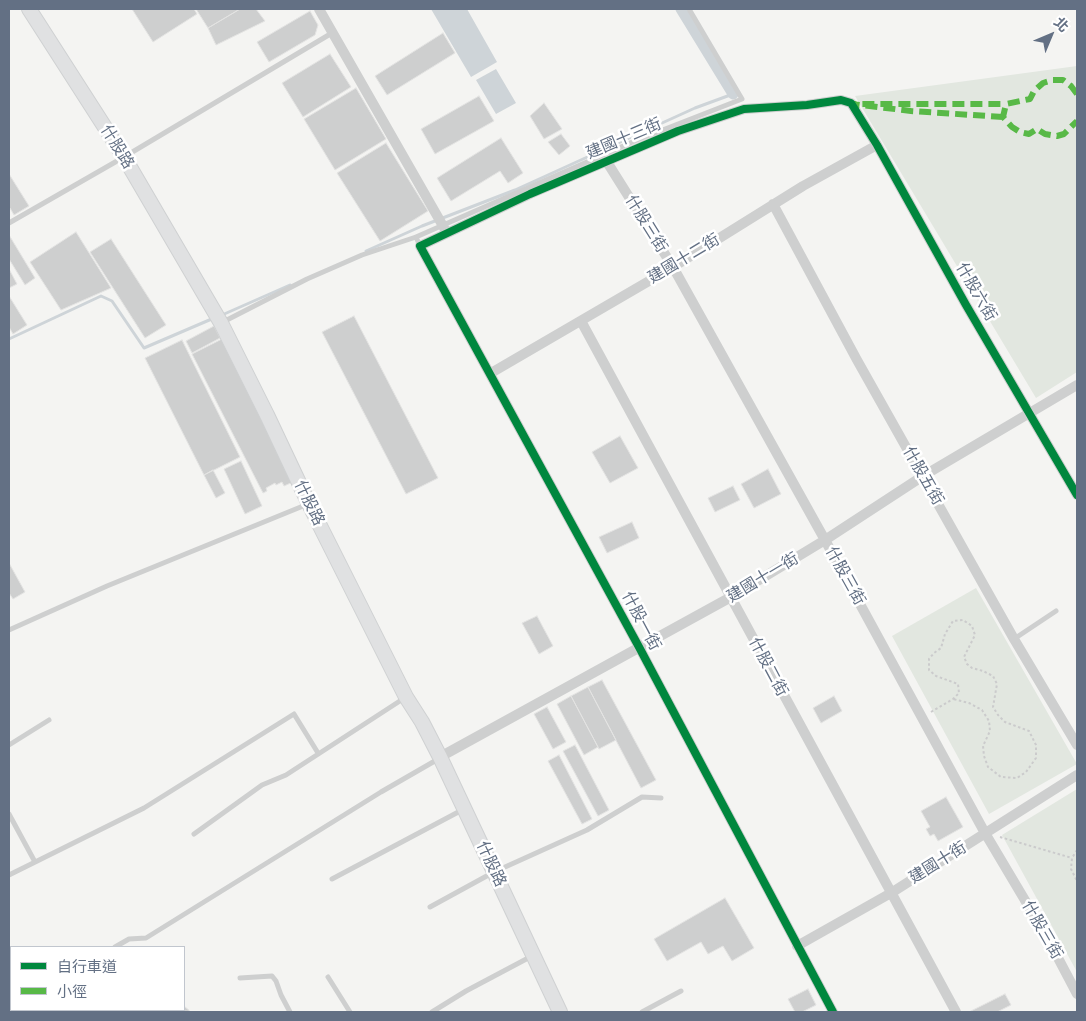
<!DOCTYPE html>
<meta charset="utf-8">
<style>
body{margin:0}
#map{position:relative;width:1086px;height:1021px;overflow:hidden;background:#f4f4f2;font-family:"Noto Sans","Noto Sans TC",sans-serif}
canvas{display:block}
.frame{position:absolute;inset:0;border:10px solid #637084;pointer-events:none}
.legend{position:absolute;left:10px;top:946px;width:175px;height:65px;box-sizing:border-box;background:#fff;border:1px solid #c1c6ce;margin:0;padding:6px 9px;list-style:none;font-size:15px;color:#637084}
.legend li{display:flex;align-items:center;gap:10px;height:25px}
.legend b{width:25px;border:1px solid #c1c6ce}
.north{position:absolute;left:1026px;top:10px;width:50px;height:50px;-webkit-text-stroke:4px #fff;paint-order:stroke;rotate:45deg;font-size:14px;font-weight:700;line-height:20px;text-align:center;color:#637084}
.north::after{content:'';display:block;margin:auto;width:18px;height:22px;background:#637084;clip-path:polygon(50% 0,100% 100%,50% 72%,0 100%)}
</style>
<div id="map">
<canvas width="1086" height="1021"></canvas>
<div class="frame"></div>
<ul class="legend">
<li><b style="height:6px;background:#00873e"></b>自行車道</li>
<li><b style="height:6px;background:#58b947"></b>小徑</li>
</ul>
<div class="north">北</div>
</div>
<script>
const c = document.querySelector('canvas').getContext('2d');
c.lineJoin = 'round';
function fillPath(path, color) { c.fillStyle = color; c.fill(path, 'evenodd'); }
const shape = rows => new Path2D(rows.map(r => 'M' + r).join(''));
function trace(path, color, width, dash) { c.strokeStyle = color; c.lineWidth = width; c.lineCap = dash ? 'butt' : 'round'; c.setLineDash(dash || []); c.stroke(path); }
function label(font, color, halo, rows, align = 'center') {
  c.font = font + ' "Noto Sans","Noto Sans TC",sans-serif'; c.lineWidth = 5; c.setLineDash([]); c.textBaseline = 'middle'; c.strokeStyle = halo; c.fillStyle = color; for (const [text, x, y, turn = 0] of rows) {
    c.save(); c.translate(x, y); c.rotate((+turn || 0) * Math.PI / 180); c.textAlign = isNaN(turn) ? turn : align; if (halo) c.strokeText(text, 0, 0); c.fillText(text, 0, 0); c.restore();
  }
}
const green = shape([
 [1077,66,1077,372,1036,398,855,96],
 [976,588,1077,764,989,814,892,636],
 [1077,789,1077,972,1002,835]
]);
const water = shape([
 [431,9,467,9,497,62,471,77],
 [496,69,516,103,496,114,476,80]
]);
const stream = shape([
 [366,251,422,226,515,190,695,108,733,94],
 [222,315,290,285],
 [9,339,101,296,112,301,144,348,214,318],
 [9,1001,11,1002],
 [53,1010,58,1012]
]);
const canal = shape([
 [681,9,733,94]
]);
const building = shape([
 [132,9,194,9,197,14,153,42,132,9],
 [196,9,240,9,208,28,196,9],
 [240,9,256,9,265,21,216,45,208,28,240,9],
 [310,11,318,25,315,35,269,62,257,42,310,11],
 [443,33,455,53,387,95,375,76,443,33],
 [330,54,351,87,303,117,282,83,330,54],
 [356,88,386,139,335,170,304,119,356,88],
 [479,96,494,121,435,154,421,129,479,96],
 [544,103,562,129,544,139,530,116,544,103],
 [561,134,570,146,559,155,548,142,561,134],
 [501,138,523,173,508,183,500,171,451,201,437,178,501,138],
 [386,143,428,211,380,241,337,173,386,143],
 [9,174,29,206,14,215,10,208,9,209,9,174],
 [76,232,111,288,61,310,30,262,76,232],
 [9,235,35,278,25,285,9,259,9,235],
 [111,239,166,325,145,338,90,252,111,239],
 [9,269,17,284,9,288,9,269],
 [9,296,27,325,13,334,9,327,9,296],
 [354,316,438,478,406,494,322,332,354,316],
 [214,326,220,338,192,353,186,341,214,326],
 [222,339,302,478,284,486,282,482,276,485,275,483,266,488,267,491,263,493,192,354,222,339],
 [182,340,240,457,204,475,145,358,182,340],
 [620,436,638,468,610,483,592,452,620,436],
 [241,461,262,506,245,514,224,469,241,461],
 [768,469,781,494,754,508,741,484,768,469],
 [213,470,225,493,216,498,204,475,213,470],
 [733,486,740,500,715,512,708,498,733,486],
 [632,522,639,538,607,553,599,537,632,522],
 [9,563,25,592,13,599,9,593,9,563],
 [537,616,553,646,539,654,522,623,537,616],
 [602,680,656,780,641,788,588,687,602,680],
 [588,687,616,740,599,749,571,696,588,687],
 [571,696,598,747,584,755,557,704,571,696],
 [834,696,842,711,821,723,813,708,834,696],
 [547,707,566,742,553,749,534,714,547,707],
 [575,745,609,810,598,816,563,751,575,745],
 [559,755,592,819,582,824,548,761,559,755],
 [946,797,963,827,938,841,934,834,930,836,926,829,930,827,921,811,946,797],
 [725,898,754,948,732,961,723,946,708,954,701,942,667,961,654,939,725,898],
 [808,989,816,1005,802,1012,795,1012,788,999,808,989],
 [1005,994,1011,1005,997,1012,969,1012,1005,994],
 [184,1006,191,1012,156,1012,153,1010,184,1010,184,1006]
]);
const path = shape([
 [931,712,953,699,959,693,958,684,936,676,929,670,929,659,934,653,941,648,945,634,953,621,963,620,972,626,975,635,964,657,967,664,972,668,983,671,993,676,997,684,993,707,998,715,1005,722,1029,731,1036,745,1036,758,1026,772,1017,778,1001,777,988,767,984,756,983,746,990,731,989,721,982,710,969,703,953,699],
 [1000,837,1072,858],
 [1077,850,1072,858,1071,869,1077,881]
]);
const lane = shape([
 [9,223,124,157,332,33],
 [416,237,637,140,742,99,689,9],
 [221,323,307,279,362,255,416,237,420,246],
 [9,630,107,586,308,504],
 [1014,639,1056,611],
 [9,745,49,720],
 [9,814,35,862],
 [194,834,262,785,286,775,406,697],
 [9,875,144,808,294,714,318,753],
 [332,879,464,809],
 [430,907,494,872,587,830,642,797,661,798],
 [115,947,129,939,146,938,381,792,440,758],
 [328,977,350,1012],
 [240,978,272,976,276,981,281,995,290,1012],
 [27,1012,27,1010],
 [432,1012,466,991,532,956],
 [642,1012,681,991]
]);
const street = shape([
 [319,9,447,233],
 [607,162,673,267,825,540,985,833,1048,939,1077,994],
 [773,204,857,360,1014,639,1077,745],
 [581,321,956,1012],
 [491,373,673,267,803,186,877,145],
 [440,757,731,597,825,540,923,476,1077,385],
 [797,946,891,893,1077,775],
 [833,1012,639,647,420,246,530,194,678,131,744,109,807,105,841,100,851,103,877,145,966,305,1077,495]
]);
const secondary = shape([
 [29,9,124,157,221,323,267,415,309,504,406,697,422,722,440,757,560,1012]
]);
const quiet = shape([
 [1077,94,1071,86,1063,80,1053,80,1043,83,1034,91,1030,99,1006,104,1003,117,1012,127,1020,132,1029,134,1037,129,1045,134,1057,136,1064,134,1077,121],
 [1003,117,911,111,852,104,1006,104]
]);
const cycleway = shape([
 [833,1012,639,647,420,246,530,194,678,131,744,109,807,105,841,100,851,103,877,145,966,305,1077,495]
]);
const streetNames = [
 ["建國十三街",624,139,-23],
 ["什股路",117,147,58],
 ["什股三街",646,224,58],
 ["建國十二街",684,259,-31],
 ["什股六街",976,292,60],
 ["什股五街",923,476,60],
 ["什股路",309,503,64],
 ["什股三街",845,576,61],
 ["建國十一街",763,578,-31],
 ["什股一街",641,621,62],
 ["什股二街",768,667,62],
 ["建國十街",938,863,-32],
 ["什股路",491,864,65],
 ["什股三街",1042,930,60]
];
fillPath(green, '#e2e7e0');
fillPath(water, '#ced4d8');
trace(stream, '#ced4d8', 3);
trace(canal, '#ced4d8', 11);
fillPath(building, '#cecfcf');
trace(building, '#e3e3e2', 1);
trace(secondary, '#cfd1d2', 16);
trace(path, '#cbcbcc', 2, [2.5, 2.5]);
trace(lane, '#cecfcf', 5);
trace(street, '#cecfcf', 10);
trace(secondary, '#e0e1e2', 14);
trace(quiet, '#58b947', 6, [12, 6]);
trace(cycleway, '#00873e', 8);
label('16px', '#637084', '#fff', streetNames);
</script>
